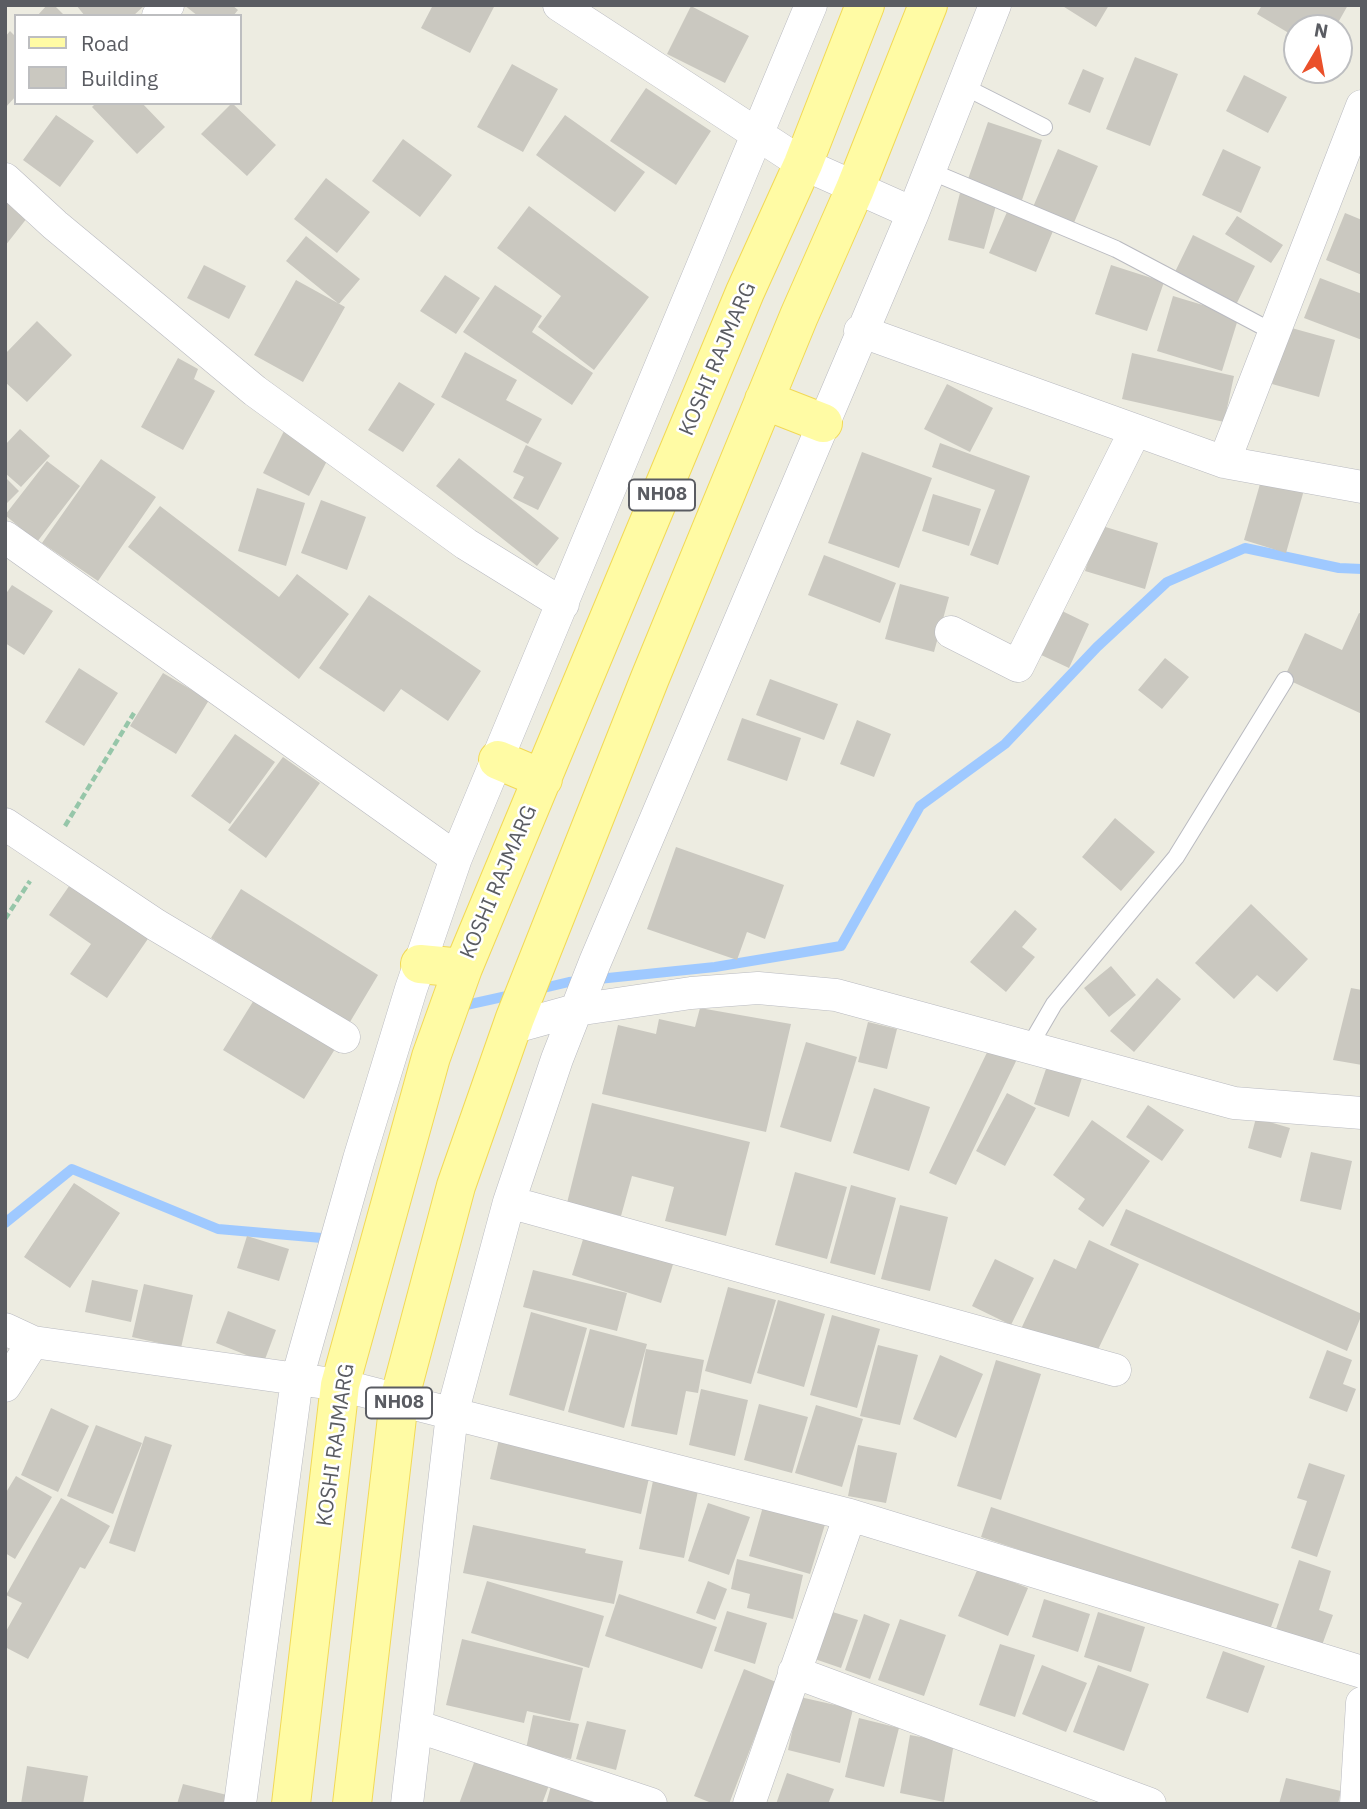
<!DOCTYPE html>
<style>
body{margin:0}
#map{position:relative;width:1367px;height:1809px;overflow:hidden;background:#edece1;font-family:"IBM Plex Sans",sans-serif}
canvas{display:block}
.frame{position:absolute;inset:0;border:7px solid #5a5c62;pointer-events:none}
.legend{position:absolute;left:14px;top:14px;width:228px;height:91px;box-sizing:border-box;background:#fff;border:2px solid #bdbec0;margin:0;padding:9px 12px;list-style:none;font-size:21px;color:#5a5c62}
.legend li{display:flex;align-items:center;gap:14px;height:35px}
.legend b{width:35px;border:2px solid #bdbec0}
.north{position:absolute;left:1283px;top:14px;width:70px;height:70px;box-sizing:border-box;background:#fff;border:2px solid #bdbec0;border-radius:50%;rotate:10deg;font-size:19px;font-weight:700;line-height:28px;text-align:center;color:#5a5c62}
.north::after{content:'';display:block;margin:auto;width:24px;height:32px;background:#ea502a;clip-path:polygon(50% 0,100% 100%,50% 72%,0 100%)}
</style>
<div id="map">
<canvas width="1367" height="1809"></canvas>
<div class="frame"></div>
<ul class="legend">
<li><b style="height:9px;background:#fffba4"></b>Road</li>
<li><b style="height:19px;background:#cac8c0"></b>Building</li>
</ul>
<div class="north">N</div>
</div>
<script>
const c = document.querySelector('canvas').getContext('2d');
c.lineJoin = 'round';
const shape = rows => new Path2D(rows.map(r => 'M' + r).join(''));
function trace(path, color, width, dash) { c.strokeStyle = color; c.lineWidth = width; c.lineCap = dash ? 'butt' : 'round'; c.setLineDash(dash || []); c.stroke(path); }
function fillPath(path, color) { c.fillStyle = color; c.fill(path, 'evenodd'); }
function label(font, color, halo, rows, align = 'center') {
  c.font = font + ' "IBM Plex Sans",sans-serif'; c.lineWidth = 5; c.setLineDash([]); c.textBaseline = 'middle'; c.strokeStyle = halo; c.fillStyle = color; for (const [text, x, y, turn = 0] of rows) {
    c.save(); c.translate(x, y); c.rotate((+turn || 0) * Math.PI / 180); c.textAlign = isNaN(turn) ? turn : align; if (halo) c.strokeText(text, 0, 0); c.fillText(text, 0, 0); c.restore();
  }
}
const stream = shape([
 [535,990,569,982,715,967,841,946,920,806,1005,744,1097,647,1167,582,1245,548,1339,568,1362,569],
 [457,1007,516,994],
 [5,1223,72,1169,218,1229,322,1238,332,1236]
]);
const building = shape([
 [47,5,54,5,65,16,37,16],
 [76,5,145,5,133,16,85,16],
 [184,5,232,5,238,10,233,16,198,16],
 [433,5,495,5,470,53,421,28],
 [1061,5,1109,5,1096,27],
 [1262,5,1348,5,1335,28,1297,28,1297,38,1257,14],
 [691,6,749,36,725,83,667,54],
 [10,31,16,37,16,96,5,108,5,37],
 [1135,57,1178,74,1150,146,1106,129],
 [512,64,558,89,523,152,477,127],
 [1083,69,1104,78,1090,113,1068,104],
 [1244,75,1287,97,1268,133,1226,111],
 [646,88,711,131,676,185,610,141],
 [96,103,142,103,165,127,137,154,92,107],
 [232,103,276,145,247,176,201,134],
 [56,115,94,141,60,187,23,160],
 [565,115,645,172,615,212,536,155],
 [988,122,1042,140,1022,200,967,182],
 [403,139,452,175,420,217,372,181],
 [1058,149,1098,166,1073,225,1033,207],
 [1223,149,1261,167,1241,213,1202,195],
 [326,178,370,212,337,253,294,219],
 [5,193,31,213,5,246],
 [960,193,997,202,984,249,948,240],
 [529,206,649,297,594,370,538,327,561,296,497,248],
 [1007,212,1053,231,1036,272,989,253],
 [1345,213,1362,220,1362,275,1326,260],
 [1237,216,1283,245,1271,263,1225,234],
 [1193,235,1255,266,1235,307,1173,276],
 [306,236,360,279,339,304,286,261],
 [204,265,246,286,229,319,187,298],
 [1111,265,1164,282,1147,331,1095,314],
 [445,275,480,298,456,334,420,311],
 [1320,278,1362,294,1362,340,1304,318],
 [296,280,345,307,303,382,254,355],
 [495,285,542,316,532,332,593,373,572,405,463,332],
 [1173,296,1239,316,1222,371,1157,351],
 [37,321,72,355,27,402,5,382,5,354],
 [1288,327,1335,340,1319,397,1272,384],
 [465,352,517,380,506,400,542,419,528,444,441,397],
 [1132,353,1234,376,1224,422,1122,399],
 [178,358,198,369,194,379,215,391,183,450,141,427],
 [399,382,435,404,403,452,368,430],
 [947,384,993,408,970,452,924,429],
 [20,429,50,456,21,487,5,473,5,445],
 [284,431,330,455,309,496,263,473],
 [940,443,1030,476,998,565,970,555,995,490,932,467],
 [526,445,562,463,538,510,513,498,524,477,513,472],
 [862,452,932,478,899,568,828,543],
 [459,458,559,538,537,566,436,486],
 [101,459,156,497,98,581,42,543],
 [47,461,80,486,37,542,5,515],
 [5,477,19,491,5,505],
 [1262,477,1304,490,1286,553,1244,540],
 [257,488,305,503,286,566,238,551],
 [933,494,981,509,969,546,922,531],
 [321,500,366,517,347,570,301,553],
 [160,506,279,597,297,574,349,614,299,679,128,547],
 [1099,525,1158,543,1145,589,1085,571],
 [824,555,896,583,880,623,808,595],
 [900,584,949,597,934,652,885,639],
 [12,585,53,611,24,655,5,643,5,595],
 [369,595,481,671,448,721,401,689,384,712,319,668],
 [1060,610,1089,624,1069,668,1039,654],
 [1359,613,1362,614,1362,714,1284,678,1305,633,1342,650],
 [1165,658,1189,677,1162,709,1138,690],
 [79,668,118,693,84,746,45,722],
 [163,673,209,700,176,754,130,726],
 [770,679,838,704,824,740,756,715],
 [742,718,801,738,787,781,727,760],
 [857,720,891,734,874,777,840,764],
 [235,734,275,762,230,824,191,796],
 [283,757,320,783,266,858,228,830],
 [1115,818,1155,852,1121,891,1082,857],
 [676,847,784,885,765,939,747,932,737,960,647,929],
 [74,879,152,933,107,998,70,974,91,944,49,915],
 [241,889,378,975,347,1027,211,938],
 [1251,904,1308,959,1277,992,1257,975,1234,999,1195,963],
 [1015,910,1037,929,1022,947,1035,957,1006,992,970,962],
 [1111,966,1136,995,1109,1017,1084,988],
 [1157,978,1181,999,1134,1052,1110,1031],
 [1351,988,1362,990,1362,1065,1333,1060],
 [254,1000,335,1049,304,1099,223,1050],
 [700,1008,791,1024,766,1132,602,1094,618,1025,656,1034,659,1019,695,1027],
 [868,1022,897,1029,887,1069,858,1062],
 [806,1042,857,1057,831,1142,780,1127],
 [992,1042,1019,1055,956,1185,929,1173],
 [1049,1060,1084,1072,1069,1117,1034,1104],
 [874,1088,930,1107,909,1171,853,1153],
 [1007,1093,1036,1108,1005,1166,976,1151],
 [592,1103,750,1142,726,1236,665,1221,674,1187,632,1176,621,1216,567,1203],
 [1148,1105,1184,1130,1162,1161,1126,1137],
 [1256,1118,1290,1128,1281,1158,1248,1148],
 [1092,1120,1150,1161,1103,1227,1078,1209,1085,1199,1053,1175],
 [1311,1152,1352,1161,1341,1210,1300,1201],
 [795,1172,847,1187,827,1259,775,1245],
 [74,1183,120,1213,70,1288,24,1257],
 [851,1185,896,1198,875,1275,830,1263],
 [900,1205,948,1217,930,1291,881,1279],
 [1126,1209,1362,1314,1347,1351,1110,1245],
 [585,1233,674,1261,661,1303,572,1275],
 [247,1236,289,1249,279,1281,237,1268],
 [1089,1240,1139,1264,1092,1362,1021,1329,1054,1259,1076,1269],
 [995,1259,1034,1278,1011,1325,972,1306],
 [533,1270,627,1293,617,1331,523,1307],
 [92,1280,138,1290,131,1322,85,1312],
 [144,1284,193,1295,181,1348,132,1337],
 [728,1287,776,1300,751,1384,705,1371],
 [778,1300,825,1314,804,1387,757,1373],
 [228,1311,276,1330,264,1362,216,1343],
 [531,1312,587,1328,564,1411,509,1395],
 [832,1315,880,1329,857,1408,810,1395],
 [590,1329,647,1344,624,1428,568,1412],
 [878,1345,918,1355,900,1425,860,1416],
 [646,1349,704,1360,698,1393,686,1391,677,1435,631,1426],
 [1327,1350,1352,1360,1343,1384,1356,1389,1347,1412,1309,1398],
 [940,1355,983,1374,956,1438,913,1419],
 [996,1360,1041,1374,1001,1500,957,1486],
 [701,1389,748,1400,735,1456,689,1445],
 [759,1404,808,1417,792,1473,744,1460],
 [816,1405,863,1419,842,1487,795,1473],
 [51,1408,89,1426,58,1492,21,1475],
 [96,1425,142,1443,113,1514,67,1496],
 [500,1435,651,1469,641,1514,490,1479],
 [145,1436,172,1445,135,1552,109,1543],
 [858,1445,897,1453,886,1503,848,1496],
 [1309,1463,1345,1475,1317,1557,1291,1548,1307,1501,1297,1498],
 [16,1476,52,1497,15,1559,5,1553,5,1494],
 [654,1476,699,1486,684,1558,639,1549],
 [61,1498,110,1526,85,1569,80,1567,28,1659,5,1647,5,1633,22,1603,6,1595],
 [708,1503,750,1517,729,1575,688,1561],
 [764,1503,826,1521,810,1574,749,1556],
 [991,1507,1279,1604,1269,1633,981,1537],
 [473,1525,586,1549,585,1553,623,1561,614,1604,463,1573],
 [737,1559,803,1575,793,1619,747,1608,750,1594,731,1589],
 [1299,1560,1331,1571,1319,1610,1333,1615,1321,1648,1275,1632],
 [978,1568,1028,1588,1008,1636,958,1616],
 [487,1581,604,1616,589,1668,471,1633],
 [708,1581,727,1589,715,1620,696,1613],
 [619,1594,717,1627,702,1669,605,1636],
 [1044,1599,1090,1614,1078,1652,1032,1637],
 [820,1608,858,1620,841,1668,803,1655],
 [727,1611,767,1623,755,1664,714,1651],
 [1098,1612,1145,1627,1131,1672,1084,1657],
 [864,1614,890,1624,870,1679,845,1670],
 [900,1619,946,1635,924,1696,878,1680],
 [462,1639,583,1668,570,1721,527,1711,524,1723,446,1705],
 [1000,1644,1035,1655,1015,1717,979,1705],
 [1223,1651,1265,1666,1248,1713,1206,1698],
 [1042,1665,1087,1683,1066,1732,1022,1714],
 [1098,1665,1149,1684,1124,1751,1073,1732],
 [744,1669,776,1682,729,1804,714,1804,694,1796],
 [800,1697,853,1709,840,1763,788,1750],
 [533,1715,579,1724,571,1759,526,1749],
 [859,1718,899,1728,884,1787,845,1777],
 [587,1721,626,1730,616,1770,576,1759],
 [910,1735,954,1743,944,1802,900,1793],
 [479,1749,552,1777,542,1804,459,1804],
 [27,1766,88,1776,83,1804,21,1804],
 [787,1773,834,1789,828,1804,776,1804],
 [1286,1778,1341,1791,1338,1804,1279,1804],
 [183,1784,239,1798,238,1804,177,1804],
 [551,1786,607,1804,546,1804]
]);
const path = shape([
 [65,826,134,713],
 [5,919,30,881]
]);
const service = shape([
 [963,86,1044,127],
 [930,171,1116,249,1275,333],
 [1029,1047,1054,1004,1176,857,1285,680]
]);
const minor = shape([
 [559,5,803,164,913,213],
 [158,16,168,5],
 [5,179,55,225,255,391,466,544,563,604],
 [860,331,1224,462,1362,487],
 [1224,462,1362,106],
 [5,537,456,858],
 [951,632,1018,666,1135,431],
 [5,824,156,925,344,1037],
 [511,1028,576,1010,691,993,758,988,836,995,1234,1103,1362,1113],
 [509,1202,1115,1370],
 [5,1329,33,1342,340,1385,850,1515,1362,1672],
 [5,1386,33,1342],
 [794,1672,1150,1804],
 [416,1726,651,1804],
 [240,1804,297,1379,359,1159,411,989,456,858,811,5],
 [407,1804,452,1414,509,1202,557,1059,595,962,913,213,995,5],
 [749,1804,850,1515],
 [1356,1804,1362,1703]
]);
const primary = shape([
 [764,400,823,423],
 [498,760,543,779],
 [420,964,463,968],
 [291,1804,340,1385,431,1057,463,968,745,292,803,164,865,5],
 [352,1804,399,1400,456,1186,515,1018,650,678,799,316,855,189,928,5]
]);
const shields = [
 [662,495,66],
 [399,1403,66]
];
const shieldNames = [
 ["NH08",662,495],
 ["NH08",399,1403]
];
const streetNames = [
 ["KOSHI RAJMARG",718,359,-67],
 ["KOSHI RAJMARG",499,882,-67],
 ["KOSHI RAJMARG",336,1445,-82]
];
trace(stream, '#9fc9ff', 10);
fillPath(building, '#cac8c0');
trace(service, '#b9bac0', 18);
trace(minor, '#b9bac0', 33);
trace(primary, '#f2d955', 40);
trace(path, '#96c6a9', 4.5, [7, 3.5]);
trace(service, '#fff', 16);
trace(minor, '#fff', 32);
trace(primary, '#fffba4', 38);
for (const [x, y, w] of shields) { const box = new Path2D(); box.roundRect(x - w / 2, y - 15.5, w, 31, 5); c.fillStyle = '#fff'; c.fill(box); trace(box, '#5a5c62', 2); }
label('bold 19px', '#5a5c62', null, shieldNames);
label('21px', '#5a5c62', '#fff', streetNames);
</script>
